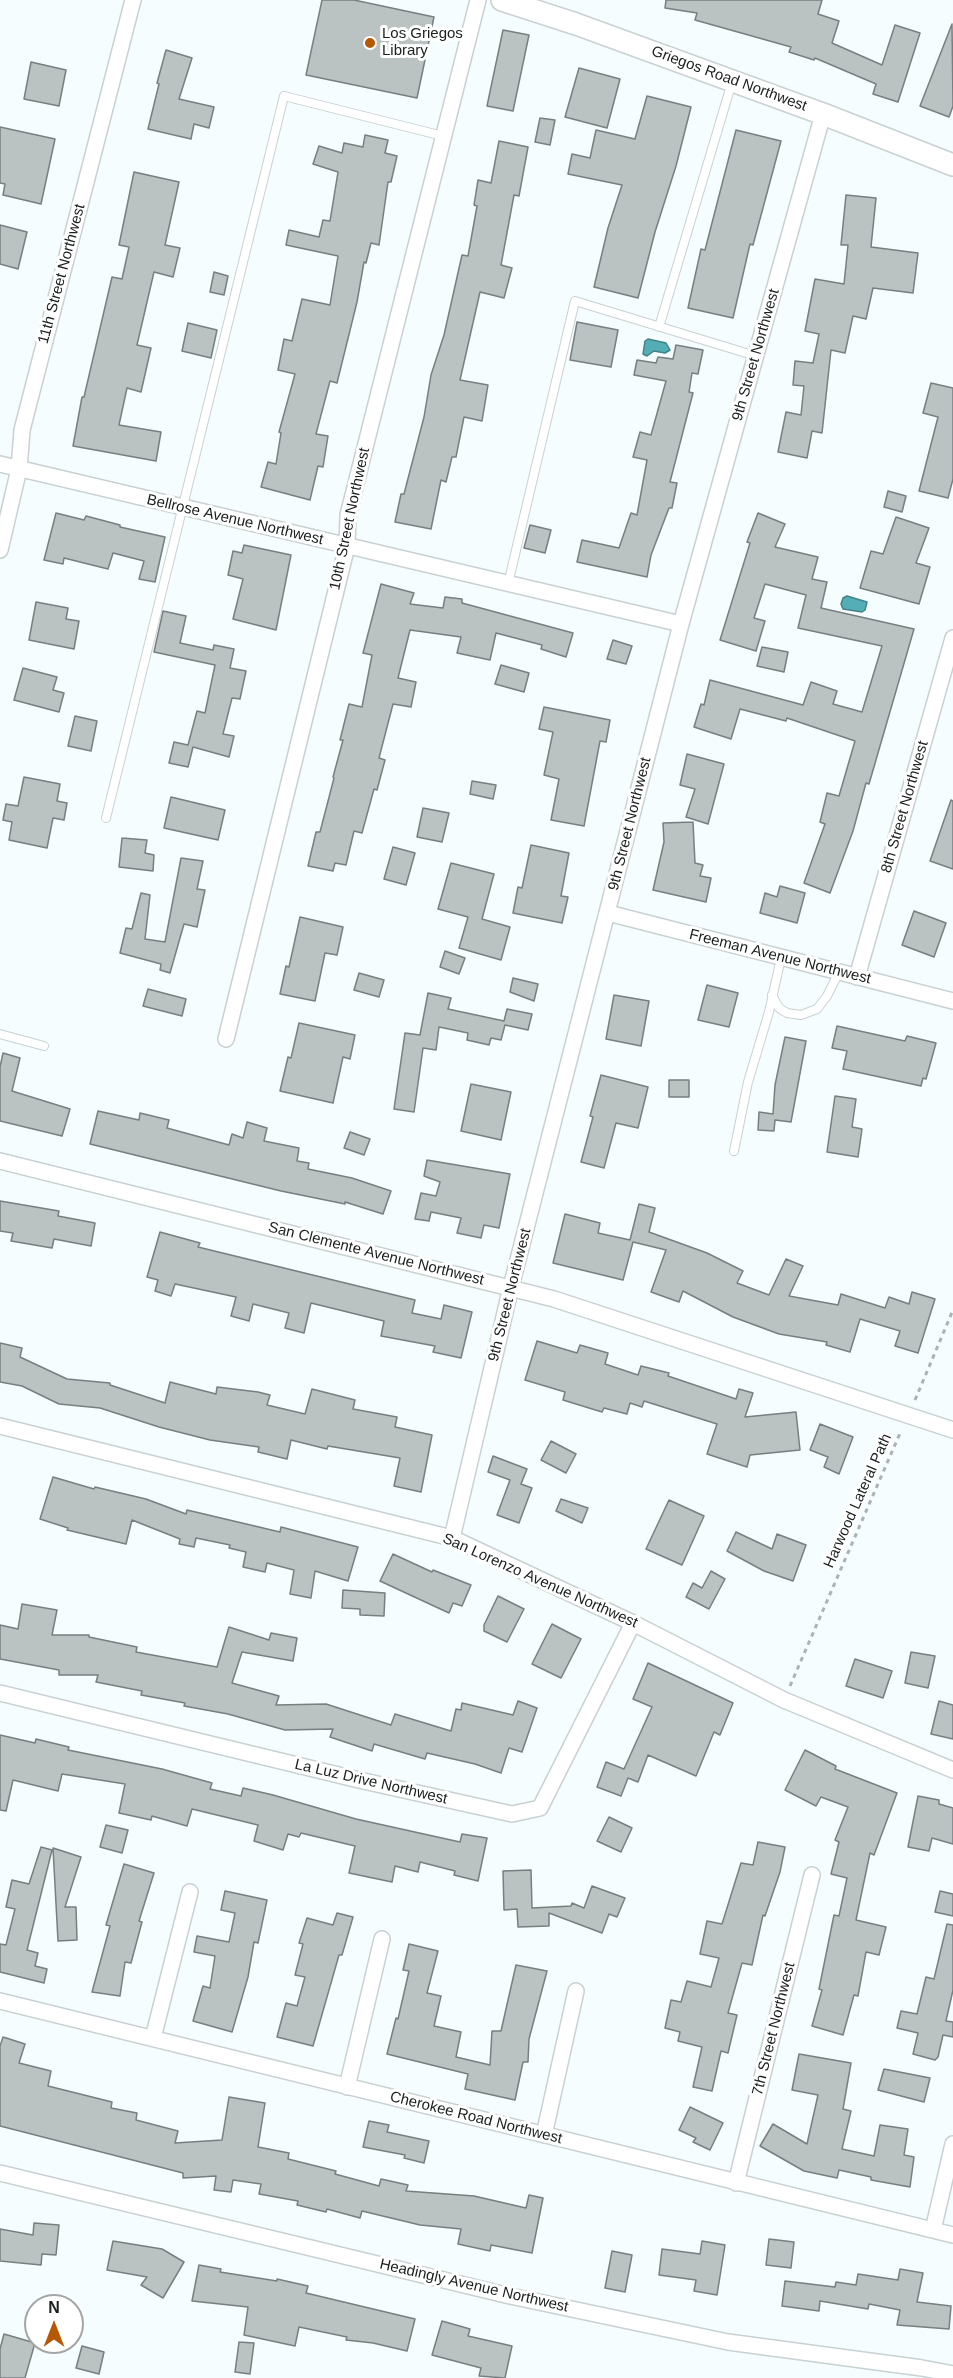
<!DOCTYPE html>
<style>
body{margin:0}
#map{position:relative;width:953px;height:2378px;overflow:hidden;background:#f5fdfe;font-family:Helvetica,sans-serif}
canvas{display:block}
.north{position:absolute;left:24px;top:2294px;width:60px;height:60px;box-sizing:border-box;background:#fff;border:2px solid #a4a5a5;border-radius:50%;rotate:0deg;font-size:16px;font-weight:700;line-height:24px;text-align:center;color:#1c1f1f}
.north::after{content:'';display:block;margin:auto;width:21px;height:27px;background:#b65904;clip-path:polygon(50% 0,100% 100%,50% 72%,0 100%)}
</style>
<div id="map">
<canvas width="953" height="2378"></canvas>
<div class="north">N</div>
</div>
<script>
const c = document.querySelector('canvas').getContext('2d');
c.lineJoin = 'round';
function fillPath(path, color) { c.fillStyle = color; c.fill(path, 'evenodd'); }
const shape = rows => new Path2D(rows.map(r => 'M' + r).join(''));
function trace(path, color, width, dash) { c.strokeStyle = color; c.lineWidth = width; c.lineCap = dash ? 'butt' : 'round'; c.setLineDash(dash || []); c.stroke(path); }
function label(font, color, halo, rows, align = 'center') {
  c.font = font + ' Helvetica,sans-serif'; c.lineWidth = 6; c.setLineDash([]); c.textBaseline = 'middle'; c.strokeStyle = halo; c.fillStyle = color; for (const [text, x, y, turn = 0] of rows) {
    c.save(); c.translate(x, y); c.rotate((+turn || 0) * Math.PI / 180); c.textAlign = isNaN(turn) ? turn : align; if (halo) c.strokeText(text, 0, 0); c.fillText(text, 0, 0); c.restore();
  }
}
const water = shape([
 [648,339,666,343,670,350,665,353,654,351,647,356,643,354,645,341,648,339],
 [847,596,867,602,865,610,862,612,843,609,841,604,843,598,847,596]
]);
const building = shape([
 [322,0,354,0,434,17,417,98,306,75,322,0],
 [666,0,822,0,818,14,839,21,832,43,882,65,895,25,920,33,898,102,873,94,876,84,815,58,814,60,789,52,791,47,695,20,697,13,665,8,666,0],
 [952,24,953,106,949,117,920,106,952,24],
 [503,30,529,35,513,111,487,106,503,30],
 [166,50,192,58,179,99,214,107,209,128,194,124,191,139,148,129,159,84,157,83,166,50],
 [31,62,66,70,59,106,24,99,31,62],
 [579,68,620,79,607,128,565,117,579,68],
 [647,96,691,107,676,166,655,232,638,298,594,287,608,228,622,185,568,174,572,154,590,158,596,130,635,139,647,96],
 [540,118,555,120,550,145,535,142,540,118],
 [0,127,55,139,41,204,3,195,5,184,0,183,0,127],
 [736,130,781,141,753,245,750,244,733,318,688,308,701,249,705,250,736,130],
 [365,135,388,140,385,153,397,156,391,182,388,182,379,245,371,243,366,263,364,262,357,302,337,383,330,381,316,434,328,436,323,467,318,466,310,500,261,487,268,462,276,464,281,433,279,432,295,374,278,370,284,339,292,341,302,299,330,305,338,256,286,245,289,230,319,237,323,220,330,221,338,172,313,164,319,146,342,153,344,143,363,147,365,135],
 [499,141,528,147,519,196,514,195,501,265,512,268,504,298,480,292,460,380,488,385,482,421,464,417,456,457,452,457,446,482,441,480,431,529,395,522,401,494,404,494,424,417,431,375,444,335,462,255,468,256,477,206,474,205,478,180,491,183,499,141],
 [134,172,179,182,165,245,180,248,173,277,154,272,137,345,151,348,141,392,127,388,119,425,161,432,156,461,73,446,82,397,84,397,112,277,122,279,129,247,119,245,134,172],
 [846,195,876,198,871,247,918,253,913,293,873,288,866,319,853,316,845,353,831,350,822,433,812,431,807,458,778,452,786,412,801,415,804,386,793,385,795,361,813,363,819,334,805,331,815,279,844,284,848,245,841,245,846,195],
 [0,225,27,232,18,269,0,264,0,225],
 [214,272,228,276,224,295,210,292,214,272],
 [577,322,618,330,611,367,570,360,577,322],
 [188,323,217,330,211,358,182,351,188,323],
 [676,345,703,350,698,374,692,373,689,392,693,393,670,482,677,483,672,508,669,508,651,555,647,577,577,562,582,540,619,548,631,513,637,515,647,460,633,457,640,432,651,435,666,381,634,375,637,360,656,363,658,357,673,359,676,345],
 [931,383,953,388,953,479,948,498,919,491,938,417,923,413,931,383],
 [888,491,906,496,902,512,884,507,888,491],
 [56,513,84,520,86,516,120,525,120,527,165,537,155,582,139,579,144,561,113,553,108,569,64,558,63,564,44,560,56,513],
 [758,513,785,524,775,547,818,557,812,579,827,582,821,608,914,629,869,784,866,783,853,831,830,893,804,883,825,824,820,822,827,793,839,796,855,741,787,718,786,721,740,709,731,739,694,727,701,704,704,705,710,680,803,705,811,682,837,691,833,704,862,712,882,646,798,628,806,595,765,584,754,618,765,621,756,651,720,640,750,543,747,542,758,513],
 [896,517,929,528,916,563,930,567,919,604,860,588,871,551,883,554,896,517],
 [530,525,551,530,545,553,524,548,530,525],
 [244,545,291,555,276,630,233,619,243,579,228,575,233,551,242,553,244,545],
 [381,584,414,593,410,604,443,608,445,597,462,599,462,603,573,633,566,657,541,649,542,645,496,633,490,660,457,653,461,637,410,630,398,678,416,682,411,707,393,704,379,758,385,760,377,790,374,789,362,833,354,831,346,865,335,863,333,871,308,866,316,832,320,832,334,778,333,777,343,740,340,740,349,704,362,707,372,655,363,653,381,584],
 [36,602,68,608,66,619,79,621,74,649,29,640,36,602],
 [163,611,186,616,180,643,213,650,214,645,234,649,230,668,246,671,240,699,232,698,223,734,234,736,229,757,193,747,188,767,169,763,174,742,188,745,197,711,205,713,215,665,154,652,163,611],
 [613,640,632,646,626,664,607,659,613,640],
 [762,647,788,652,784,672,757,666,762,647],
 [501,665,529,673,524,692,495,684,501,665],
 [23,668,57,677,53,690,64,693,59,712,14,700,23,668],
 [544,707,610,720,606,742,600,741,584,826,551,820,559,779,544,775,553,732,539,729,544,707],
 [75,716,97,721,91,751,68,746,75,716],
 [687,754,724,764,708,824,686,817,695,789,680,785,687,754],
 [24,777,60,784,57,801,67,803,64,820,53,818,47,848,9,840,12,822,3,820,6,804,18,806,24,777],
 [472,781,496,785,493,799,470,794,472,781],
 [171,797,225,810,218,840,164,828,171,797],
 [951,800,953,801,953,869,930,861,951,800],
 [423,808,449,813,442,842,417,837,423,808],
 [693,822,695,863,703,865,700,876,711,878,706,902,653,890,664,842,663,823,693,822],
 [122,838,147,840,145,853,154,855,153,871,119,867,122,838],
 [531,845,569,853,561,896,568,897,562,923,513,913,518,887,522,888,531,845],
 [393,847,415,853,406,885,384,879,393,847],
 [181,858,203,861,197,889,205,890,197,927,184,924,170,973,160,970,161,964,120,953,126,928,132,929,141,893,150,895,145,939,165,942,181,858],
 [451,863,494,874,482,919,510,927,501,960,459,948,468,917,438,909,451,863],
 [780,886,805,893,797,923,760,913,765,893,777,897,780,886],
 [914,911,946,923,934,957,902,945,914,911],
 [300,917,343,927,337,955,325,953,315,1001,280,994,286,966,289,967,300,917],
 [445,951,465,958,459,974,440,967,445,951],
 [359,973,384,980,379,997,354,990,359,973],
 [513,978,538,984,534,1001,510,992,513,978],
 [707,985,738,993,729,1027,698,1020,707,985],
 [148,989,186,999,182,1016,143,1006,148,989],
 [428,993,451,998,448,1009,504,1021,507,1009,532,1014,528,1030,505,1025,501,1040,491,1038,489,1045,467,1040,468,1033,439,1027,436,1050,423,1048,414,1112,394,1109,405,1033,420,1035,428,993],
 [614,995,649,1001,641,1046,606,1039,614,995],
 [299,1023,355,1035,350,1059,343,1057,333,1103,280,1091,288,1057,291,1058,299,1023],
 [837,1026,905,1041,907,1036,936,1043,926,1079,923,1078,921,1086,843,1069,847,1051,832,1048,837,1026],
 [785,1037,806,1041,791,1122,775,1120,774,1131,758,1130,759,1112,773,1114,775,1085,785,1037],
 [3,1053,20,1058,12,1091,70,1109,62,1136,0,1121,0,1067,3,1053],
 [601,1075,648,1087,638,1128,616,1123,604,1168,581,1162,593,1117,590,1116,601,1075],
 [669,1080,689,1080,689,1097,669,1097,669,1080],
 [471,1084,511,1092,501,1140,461,1131,471,1084],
 [835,1096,856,1099,852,1127,862,1129,858,1157,827,1152,835,1096],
 [98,1111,139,1120,140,1113,169,1120,167,1128,229,1145,232,1134,243,1138,247,1122,267,1128,264,1141,299,1148,297,1161,309,1163,308,1169,352,1178,391,1191,383,1214,345,1202,345,1204,281,1191,90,1144,98,1111],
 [350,1132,370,1139,364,1155,344,1148,350,1132],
 [427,1160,510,1174,499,1228,484,1225,481,1238,457,1233,461,1218,431,1212,429,1221,415,1219,421,1193,436,1196,440,1182,424,1176,427,1160],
 [0,1201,59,1211,58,1216,95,1223,91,1246,54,1239,52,1248,11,1241,13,1233,0,1231,0,1201],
 [639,1204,655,1208,649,1232,707,1253,743,1271,737,1283,769,1295,786,1259,803,1266,789,1296,838,1305,841,1294,885,1308,889,1297,909,1304,912,1292,935,1299,918,1353,895,1346,900,1331,860,1319,850,1352,826,1345,827,1342,779,1334,733,1317,683,1291,679,1302,651,1292,666,1250,633,1242,623,1280,553,1263,565,1214,600,1223,598,1233,630,1240,639,1204],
 [160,1232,200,1243,198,1247,415,1300,412,1313,441,1319,444,1305,472,1312,461,1358,433,1352,435,1346,381,1336,384,1321,311,1303,304,1333,285,1328,289,1313,253,1304,249,1321,231,1316,236,1297,175,1284,171,1296,155,1291,158,1280,147,1277,160,1232],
 [537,1341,577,1353,580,1345,608,1353,605,1364,638,1375,641,1366,669,1373,668,1376,736,1399,739,1389,753,1393,745,1417,796,1412,800,1450,750,1455,747,1467,707,1454,717,1424,644,1401,642,1407,630,1403,627,1414,604,1408,602,1412,563,1400,565,1392,525,1380,537,1341],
 [0,1343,22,1348,20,1357,67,1379,110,1383,110,1385,165,1403,170,1382,216,1394,217,1387,258,1392,270,1395,267,1405,305,1414,312,1389,355,1400,353,1409,397,1417,395,1427,432,1435,421,1492,394,1486,400,1458,328,1446,327,1449,291,1440,287,1459,258,1452,259,1447,210,1440,159,1427,100,1408,59,1404,22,1386,0,1382,0,1343],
 [820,1424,853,1437,839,1474,824,1467,828,1457,810,1450,820,1424],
 [551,1441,576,1454,566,1473,541,1460,551,1441],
 [493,1456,527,1469,521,1484,532,1488,519,1523,497,1515,510,1480,488,1472,493,1456],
 [53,1477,94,1489,95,1487,146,1499,186,1514,187,1510,280,1532,281,1527,358,1547,348,1581,315,1571,311,1598,290,1594,294,1570,267,1563,265,1572,243,1567,246,1552,229,1548,230,1545,196,1538,194,1547,179,1544,180,1539,132,1520,126,1544,67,1530,68,1528,40,1519,53,1477],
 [561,1499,588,1508,582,1523,556,1511,561,1499],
 [669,1500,704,1516,682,1565,646,1549,669,1500],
 [736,1532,772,1549,777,1534,806,1545,793,1581,764,1571,727,1551,736,1532],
 [393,1554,432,1572,433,1570,471,1585,462,1606,453,1603,449,1613,380,1581,393,1554],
 [711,1571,725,1579,709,1609,686,1597,693,1583,702,1588,711,1571],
 [343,1590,385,1593,384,1616,360,1615,360,1609,342,1608,343,1590],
 [498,1596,524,1609,507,1642,484,1631,484,1625,498,1596],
 [22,1604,57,1610,52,1635,89,1635,89,1637,137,1647,136,1652,217,1667,229,1627,269,1640,271,1633,297,1638,293,1661,242,1652,232,1683,279,1696,276,1705,326,1704,391,1725,395,1714,451,1731,456,1709,461,1710,462,1703,513,1715,518,1701,537,1708,522,1752,509,1748,501,1773,475,1764,427,1753,425,1759,374,1744,372,1751,330,1737,333,1729,285,1730,228,1714,184,1706,185,1703,141,1695,142,1691,96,1682,98,1675,59,1675,59,1670,0,1659,0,1625,18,1629,22,1604],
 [552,1624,581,1639,561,1678,532,1664,552,1624],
 [911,1652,935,1656,928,1688,905,1683,911,1652],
 [855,1659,892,1671,883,1698,846,1686,855,1659],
 [648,1663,733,1703,720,1735,714,1732,696,1776,648,1755,638,1782,628,1778,621,1796,597,1787,606,1762,624,1769,652,1707,633,1699,648,1663],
 [939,1701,953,1705,953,1739,931,1734,939,1701],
 [0,1735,35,1743,36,1739,69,1747,68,1750,162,1769,212,1783,210,1789,241,1796,243,1788,273,1795,356,1819,460,1842,462,1834,487,1838,478,1881,454,1875,455,1871,420,1862,418,1872,395,1866,392,1882,349,1873,355,1846,301,1833,299,1837,288,1834,283,1850,254,1841,258,1825,192,1809,187,1826,152,1816,151,1820,119,1813,125,1784,62,1774,58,1791,13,1780,6,1811,0,1810,0,1735],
 [805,1750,836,1766,835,1769,897,1793,874,1855,870,1853,856,1920,886,1927,879,1955,866,1952,858,1996,854,1995,843,2035,812,2026,822,1990,819,1989,834,1915,839,1916,847,1878,831,1874,839,1842,835,1840,848,1807,821,1797,816,1806,785,1790,805,1750],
 [918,1796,939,1800,939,1804,953,1808,953,1844,932,1838,929,1851,908,1847,918,1796],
 [609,1817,632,1828,621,1852,597,1841,609,1817],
 [106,1825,128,1830,122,1853,100,1847,106,1825],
 [758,1842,785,1847,780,1872,765,1916,763,1915,752,1965,742,1963,728,2013,737,2015,728,2053,721,2051,712,2091,693,2087,702,2047,678,2041,680,2032,665,2028,671,2000,681,2002,687,1981,711,1987,719,1958,700,1954,707,1921,722,1924,741,1863,753,1865,758,1842],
 [41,1847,52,1850,27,1950,38,1953,35,1966,47,1969,44,1983,0,1972,0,1944,6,1945,15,1909,6,1907,12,1880,29,1884,41,1847],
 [53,1848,81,1857,65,1907,76,1907,77,1940,58,1941,53,1848],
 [124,1864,154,1873,139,1921,142,1922,131,1963,125,1962,120,1996,92,1992,110,1926,106,1925,124,1864],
 [531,1870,532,1908,571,1906,572,1903,584,1908,592,1886,625,1898,617,1917,609,1914,602,1933,549,1913,549,1926,518,1927,517,1909,504,1910,503,1871,531,1870],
 [225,1891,267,1900,258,1943,254,1942,248,1977,232,2032,193,2021,203,1986,210,1988,215,1956,194,1952,197,1936,229,1942,235,1913,221,1910,225,1891],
 [940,1891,953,1894,953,1916,935,1912,940,1891],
 [337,1913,353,1917,342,1955,339,1955,313,2046,277,2037,286,2003,297,2006,305,1977,295,1975,303,1944,299,1943,307,1918,333,1925,337,1913],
 [947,1924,953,1925,953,1990,946,2021,953,2022,953,2037,943,2035,938,2057,935,2060,913,2054,918,2033,897,2028,901,2011,917,2014,926,1977,934,1979,947,1924],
 [409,1944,438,1951,427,1993,441,1996,434,2026,461,2032,456,2057,490,2065,492,2031,501,2031,516,1965,547,1971,529,2039,528,2062,523,2062,515,2100,465,2089,468,2074,387,2054,396,2018,398,2019,409,1971,403,1970,409,1944],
 [3,2037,25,2044,19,2063,51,2071,48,2086,112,2102,111,2108,137,2113,136,2120,178,2131,175,2143,222,2140,229,2097,265,2103,258,2147,289,2153,288,2159,336,2171,335,2174,379,2186,381,2179,408,2185,406,2191,474,2196,526,2208,529,2195,543,2198,532,2253,491,2245,490,2251,458,2244,461,2229,420,2225,362,2211,360,2218,327,2209,326,2212,297,2205,298,2201,259,2194,261,2184,233,2180,231,2192,214,2190,216,2176,183,2178,183,2173,0,2126,0,2046,3,2037],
 [799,2054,851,2063,843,2109,851,2111,842,2149,874,2156,880,2125,908,2129,904,2155,914,2157,910,2187,871,2180,871,2177,839,2170,837,2178,804,2171,760,2146,773,2124,807,2144,818,2095,792,2090,799,2054],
 [884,2069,930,2078,924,2102,878,2090,884,2069],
 [690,2107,723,2123,710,2150,693,2142,696,2138,679,2130,690,2107],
 [369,2121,389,2125,387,2132,429,2141,424,2163,404,2158,405,2155,363,2147,369,2121],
 [34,2223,59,2225,56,2255,42,2254,41,2265,0,2261,0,2229,33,2235,34,2223],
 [769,2239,794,2242,791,2268,766,2265,769,2239],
 [113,2241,162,2249,184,2262,163,2298,141,2285,147,2277,107,2270,113,2241],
 [702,2241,725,2245,717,2295,694,2291,696,2280,659,2275,662,2249,700,2254,702,2241],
 [612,2251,632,2255,625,2292,605,2288,612,2251],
 [199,2265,221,2269,220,2272,277,2281,277,2279,308,2286,306,2293,415,2319,407,2351,373,2343,346,2340,347,2337,299,2327,295,2346,244,2335,248,2307,192,2301,199,2265],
 [900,2269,923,2273,917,2302,951,2306,949,2329,897,2325,900,2310,869,2304,868,2309,820,2301,819,2311,782,2306,785,2281,835,2287,836,2282,856,2285,858,2274,898,2280,900,2269],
 [442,2321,470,2329,468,2336,512,2346,505,2378,479,2376,481,2368,432,2355,442,2321],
 [4,2334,35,2343,25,2378,0,2378,0,2349,4,2334],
 [239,2342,254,2343,250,2374,235,2372,239,2342],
 [82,2346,104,2352,99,2374,76,2368,82,2346]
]);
const path = shape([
 [915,1400,953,1310],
 [790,1686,901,1431]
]);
const service = shape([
 [659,327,732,82],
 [508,584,575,301,756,356],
 [106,818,284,96,443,136],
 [772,995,779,1008,787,1013,801,1015,817,1009,827,996,839,972],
 [0,1034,44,1046],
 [734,1151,748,1082,769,1012,781,958]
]);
const minor = shape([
 [0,464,681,624],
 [0,550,19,469,22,430,133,0],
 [608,913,953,1001],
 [857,977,953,638],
 [226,1039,347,546,348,515,478,0],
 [0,1161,554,1299,953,1430],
 [0,1426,452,1538,633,1623,784,1700,953,1770],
 [452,1538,511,1287,681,624,823,114],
 [0,1693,359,1780,512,1814,540,1808,633,1623],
 [0,2001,953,2235],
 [153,2038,190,1892],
 [347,2087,382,1939],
 [544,2135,576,1991],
 [0,2173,510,2296,728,2342,922,2368,953,2374],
 [736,2183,812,1875],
 [933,2230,953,2144]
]);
const secondary = shape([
 [502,0,576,24,823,114,953,165]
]);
const markers = [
 [370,43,6,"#b65904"]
];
const poiNames = [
 ["Los Griegos",382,34],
 ["Library",382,51]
];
const streetNames = [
 ["Griegos Road Northwest",729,79,20],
 ["11th Street Northwest",62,274,-75],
 ["9th Street Northwest",756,355,-74],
 ["10th Street Northwest",350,519,-78],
 ["Bellrose Avenue Northwest",235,520,13],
 ["8th Street Northwest",905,807,-74],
 ["9th Street Northwest",630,824,-76],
 ["Freeman Avenue Northwest",780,957,14],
 ["San Clemente Avenue Northwest",376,1254,14],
 ["9th Street Northwest",510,1295,-76],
 ["Harwood Lateral Path",858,1501,-66],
 ["San Lorenzo Avenue Northwest",540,1581,24],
 ["La Luz Drive Northwest",371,1782,13],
 ["7th Street Northwest",774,2029,-76],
 ["Cherokee Road Northwest",476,2118,14],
 ["Headingly Avenue Northwest",474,2286,13]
];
fillPath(water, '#54aeb5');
trace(water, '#438388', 1.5);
fillPath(building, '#bac2c2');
trace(building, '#777f80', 1.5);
trace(service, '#c9d1d2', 10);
trace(minor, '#c9d1d2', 18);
trace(secondary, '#c9d1d2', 24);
trace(path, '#adb3b4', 3, [4.5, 4.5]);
trace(service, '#fff', 8);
trace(minor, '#fff', 15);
trace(secondary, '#fff', 21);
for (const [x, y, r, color] of markers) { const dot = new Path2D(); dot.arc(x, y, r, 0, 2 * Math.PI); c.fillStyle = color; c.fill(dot); trace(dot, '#fff', 2); }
label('15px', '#1c1f1f', '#fff', poiNames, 'left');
label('15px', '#1c1f1f', '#fff', streetNames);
</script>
